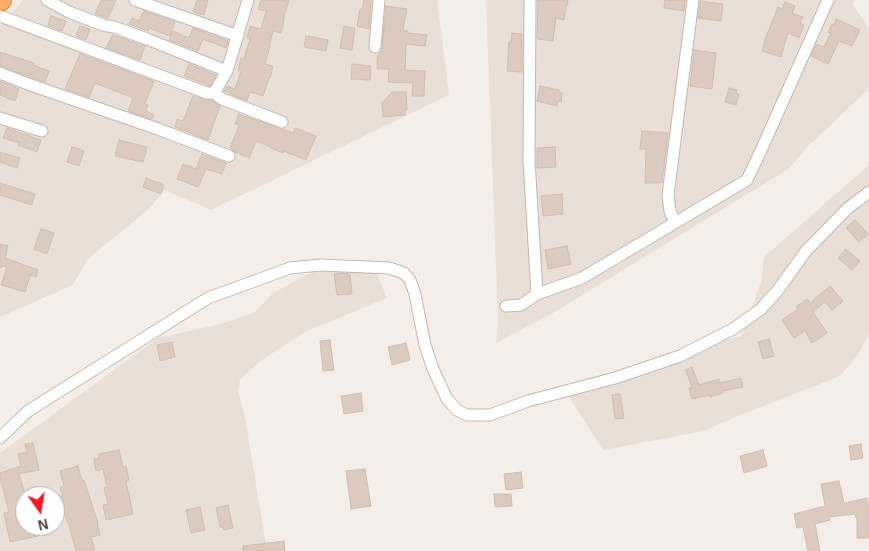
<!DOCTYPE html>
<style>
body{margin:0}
#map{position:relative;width:869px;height:551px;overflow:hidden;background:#f5eee8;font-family:Arial,sans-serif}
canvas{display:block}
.north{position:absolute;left:15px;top:486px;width:50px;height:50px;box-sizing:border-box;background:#fff;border:1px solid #b6b2af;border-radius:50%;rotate:167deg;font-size:14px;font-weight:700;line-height:20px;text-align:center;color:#493e36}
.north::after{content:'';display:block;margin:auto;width:18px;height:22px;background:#ff1521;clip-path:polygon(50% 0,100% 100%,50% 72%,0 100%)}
</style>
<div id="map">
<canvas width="869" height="551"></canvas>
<div class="north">N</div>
</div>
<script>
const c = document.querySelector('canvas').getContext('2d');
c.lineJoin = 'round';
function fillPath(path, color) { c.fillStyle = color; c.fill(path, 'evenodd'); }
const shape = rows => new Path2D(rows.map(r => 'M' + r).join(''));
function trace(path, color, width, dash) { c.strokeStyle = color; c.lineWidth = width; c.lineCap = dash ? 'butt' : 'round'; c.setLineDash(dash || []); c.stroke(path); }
const residential = shape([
 [23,0,437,0,449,95,211,210,164,190,150,208,88,259,73,285,0,317,0,26],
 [486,0,854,0,853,5,869,28,869,89,807,147,790,168,553,313,496,343,498,322],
 [869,165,869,333,858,355,840,376,731,419,704,431,603,450,565,391,644,375,709,345,742,336,761,282,764,257],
 [371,260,387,298,305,332,262,360,240,380,238,391,245,417,267,551,0,551,0,453,158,338,221,324,255,312,273,293,316,270,343,262],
 [25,496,55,496,55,526,25,526]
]);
const building = shape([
 [101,0,116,0,108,18,95,14,101,0],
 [197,0,208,0,204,15,193,12,197,0],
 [261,0,289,0,283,21,284,21,281,33,273,31,269,47,270,47,265,64,273,66,270,78,269,78,263,96,250,92,247,101,224,91,227,86,235,89,241,71,238,70,241,58,244,59,250,39,247,38,250,26,261,29,266,11,258,9,261,0],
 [364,0,371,0,369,29,357,26,360,9,362,10,364,0],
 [538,0,568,0,564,20,556,18,553,41,537,39,538,0],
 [665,0,685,0,684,11,664,8,665,0],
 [700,1,723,4,721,21,698,18,700,1],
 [785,2,795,6,792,13,803,17,800,23,804,25,799,38,788,33,781,57,762,51,766,37,778,7,782,9,785,2],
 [386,6,407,9,403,30,408,31,408,33,427,35,425,46,406,44,405,70,425,71,424,96,412,96,413,83,388,82,389,69,377,69,377,58,382,48,386,6],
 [144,11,175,22,170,36,149,28,148,31,129,24,132,18,139,21,144,11],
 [51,16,66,21,62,31,48,26,51,16],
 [836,19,860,30,852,46,839,41,828,64,811,56,817,44,824,47,831,33,828,32,832,24,834,25,836,19],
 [80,26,90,29,86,40,76,36,80,26],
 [344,26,355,28,352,50,340,48,344,26],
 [193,28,228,41,226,48,203,39,198,51,169,40,173,31,189,38,193,28],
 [512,33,522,34,522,72,507,71,509,42,511,42,512,33],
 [113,35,145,46,140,60,106,48,112,36,113,36,113,35],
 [306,36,328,40,326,51,304,47,306,36],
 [694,50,716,53,712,89,690,86,694,50],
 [0,52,34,63,33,65,49,71,45,82,0,66,0,52],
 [80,54,154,81,145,104,148,105,146,111,154,115,152,119,128,111,133,98,95,83,89,97,65,89,80,54],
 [189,64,216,75,210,86,184,76,189,64],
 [352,64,371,66,370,80,351,79,352,64],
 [0,81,19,89,15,101,0,95,0,81],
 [540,86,559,90,559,93,562,93,561,102,558,101,557,106,537,101,540,86],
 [729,88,737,90,736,94,739,94,736,105,725,102,729,88],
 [392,92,406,92,407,110,405,110,405,115,383,117,382,103,392,92],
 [193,96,205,100,212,100,220,106,208,140,175,127,177,119,183,121,193,96],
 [239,114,293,133,295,128,316,136,306,160,283,151,283,153,271,148,271,147,256,141,249,158,235,152,230,148,239,125,235,124,239,114],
 [7,128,41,140,37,152,18,145,19,143,3,138,7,128],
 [642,131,668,133,662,183,645,183,646,149,640,149,642,131],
 [119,140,147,147,143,162,115,156,119,140],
 [72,147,84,151,79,166,67,162,72,147],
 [555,147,556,167,537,168,537,148,555,147],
 [0,152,20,158,17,168,0,162,0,152],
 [202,154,226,163,222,174,206,169,198,187,177,179,183,164,196,169,202,154],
 [146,178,164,185,161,194,143,187,146,178],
 [0,183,35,194,32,205,0,195,0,183],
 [562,194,563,214,543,216,541,196,562,194],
 [855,220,868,234,859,242,846,228,855,220],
 [41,229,54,233,47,254,34,249,41,229],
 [0,244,8,246,5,258,38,270,36,277,30,275,25,292,1,285,7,267,2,266,2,267,0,267,0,244],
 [567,246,571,264,548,269,545,250,567,246],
 [846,249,860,261,852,270,838,258,846,249],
 [341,273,350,274,352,294,337,295,334,274,341,273],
 [830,286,843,301,832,310,825,302,813,312,827,333,812,343,805,331,794,338,782,320,798,309,796,307,807,299,810,303,830,286],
 [769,339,774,356,763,359,758,342,769,339],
 [330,340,334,370,323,371,320,341,330,340],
 [172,342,175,357,160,361,157,345,172,342],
 [406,343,410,360,392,365,388,347,406,343],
 [692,367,699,385,719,379,720,383,741,378,743,387,723,391,723,393,710,397,710,395,692,399,689,388,692,388,686,370,692,367],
 [361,393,363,411,344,414,341,396,361,393],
 [620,394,624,418,615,419,612,395,620,394],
 [33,443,39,470,19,474,25,494,25,526,36,526,38,536,10,542,4,513,9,512,0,478,0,473,21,466,18,454,27,452,25,444,33,443],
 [861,444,863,458,851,460,849,446,861,444],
 [119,450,123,467,126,466,129,480,126,481,133,514,106,520,103,505,108,504,104,488,107,487,103,469,96,471,94,459,99,458,99,454,119,450],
 [763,450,767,466,744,473,740,456,763,450],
 [78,466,82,481,84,480,98,523,97,523,100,535,91,537,95,551,76,551,69,526,63,509,55,510,55,497,63,496,60,488,64,486,60,471,78,466],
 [365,469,371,506,351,509,346,471,365,469],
 [521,472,523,488,506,490,504,474,521,472],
 [839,481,844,503,867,498,869,507,869,538,857,538,857,521,855,514,829,517,830,520,815,524,820,551,808,551,803,527,797,528,794,514,825,506,821,484,839,481],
 [494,494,511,494,512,506,495,507,494,494],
 [228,505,233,528,224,530,223,527,220,527,216,508,228,505],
 [200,507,205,530,191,533,186,510,200,507],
 [284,541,285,551,243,551,243,546,284,541]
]);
const street = shape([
 [47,0,69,12,103,25,114,27,147,39,227,71],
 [135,0,238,36],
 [0,16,207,93,214,93,222,99,282,122],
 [375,47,379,0],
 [0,73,28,84,158,129,229,156],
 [214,93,227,71,248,0],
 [0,118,42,131],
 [675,223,670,211,668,195,693,0],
 [537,294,582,278,747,180,763,146,828,0],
 [506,306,521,305,537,294,529,160,530,0],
 [0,438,28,411,208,298,290,268,320,265,389,268,404,273,410,280,415,294,425,345,433,369,447,399,457,410,467,415,490,415,528,401,615,378,680,356,733,329,761,309,778,290,806,251,848,208,869,192]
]);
const highway = shape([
 [0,1,1,0]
]);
fillPath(residential, '#e9dfd6');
fillPath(building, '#dacac0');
trace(building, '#d2beaf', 1);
trace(street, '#c4b7ad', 13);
trace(highway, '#e67f31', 22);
trace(street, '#fff', 11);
trace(highway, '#ffae69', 20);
</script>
